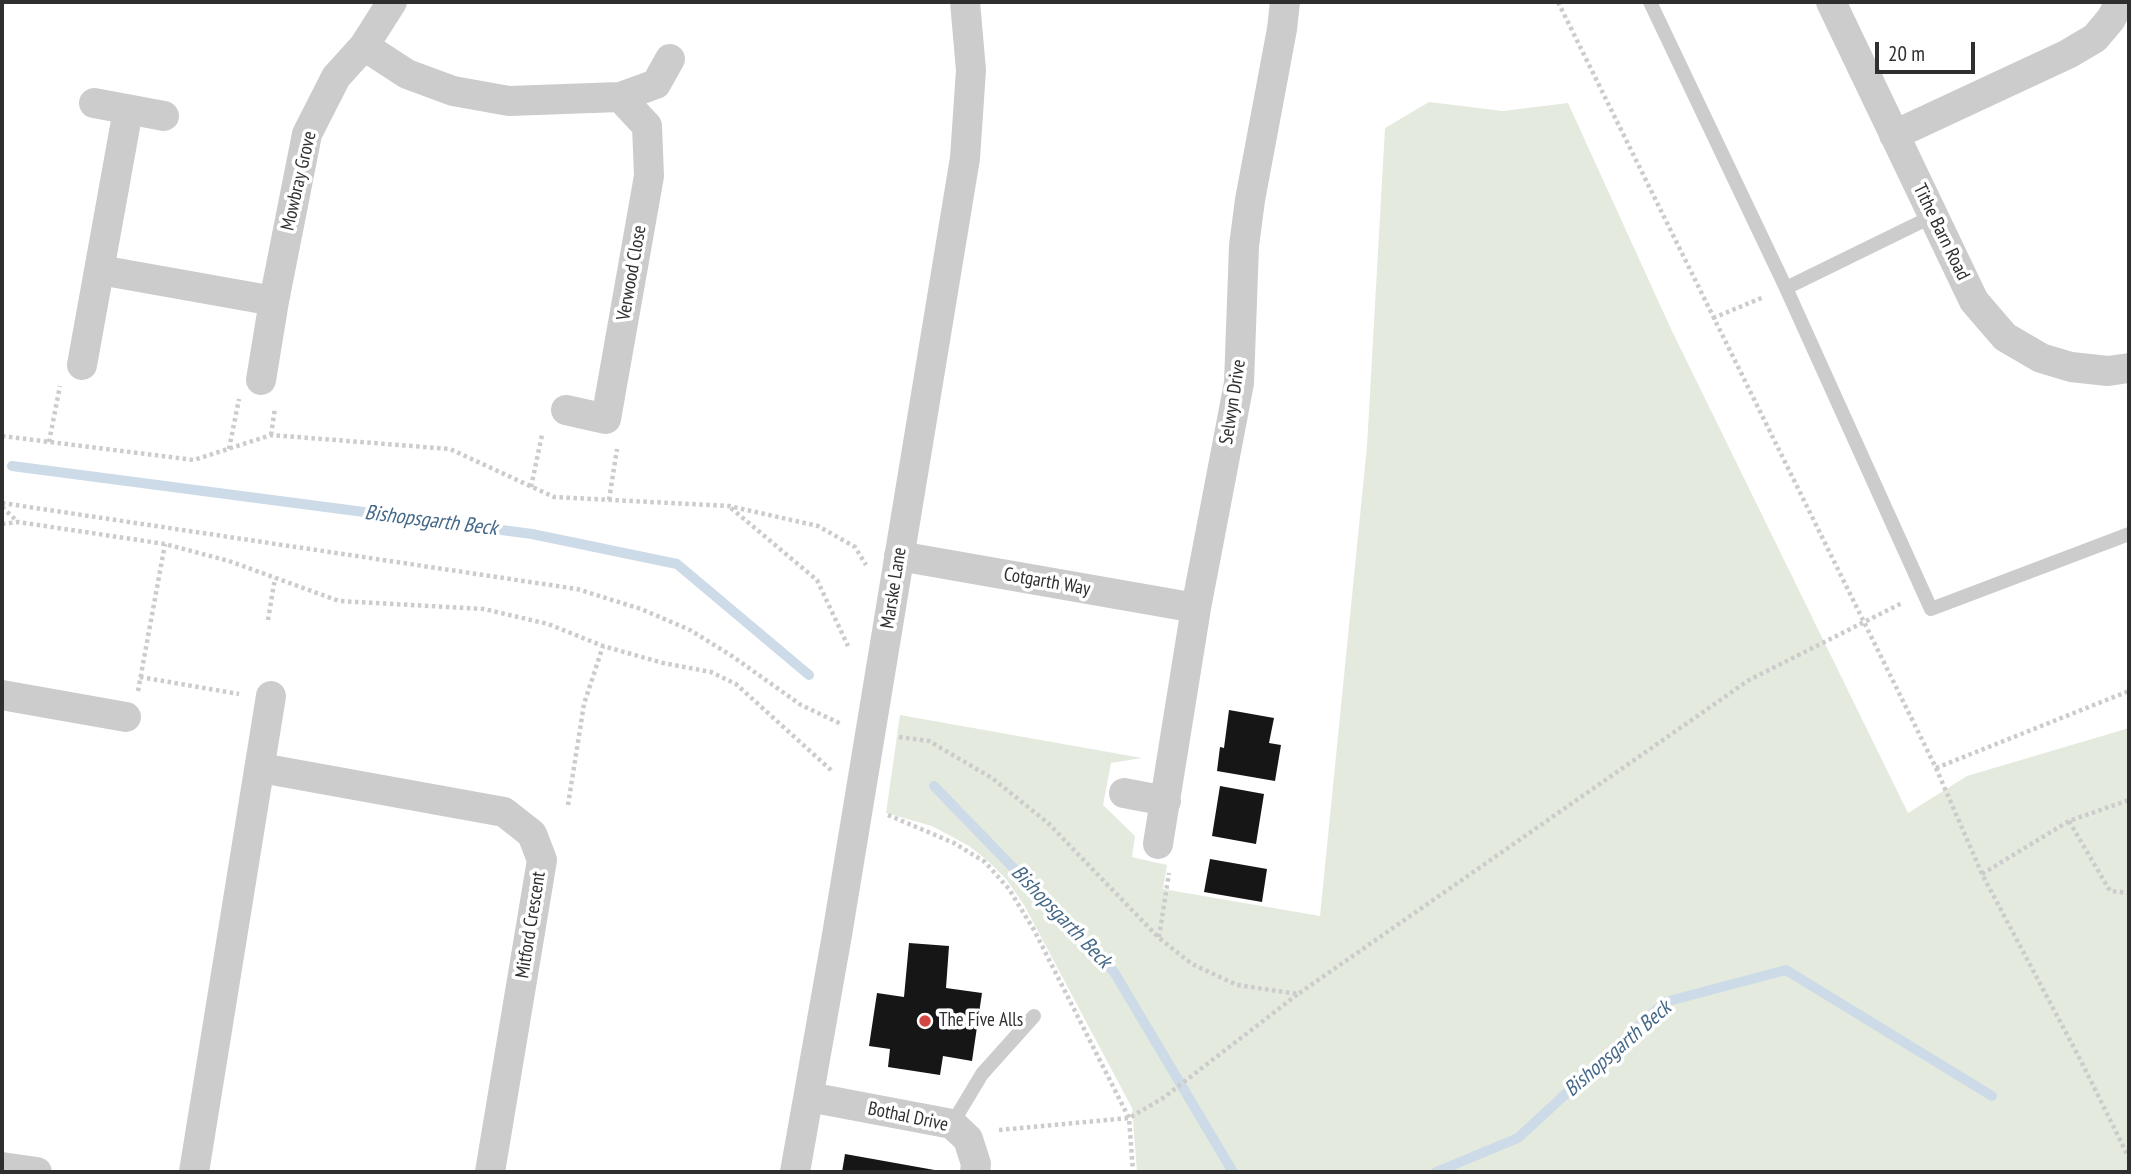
<!DOCTYPE html>
<style>
body{margin:0}
#map{position:relative;width:2131px;height:1174px;overflow:hidden;background:#fff;font-family:"PT Sans Narrow",sans-serif}
canvas{display:block}
.frame{position:absolute;inset:0;border:4px solid #2f2f2f;pointer-events:none}
.scale{position:absolute;left:1875px;top:42px;width:100px;height:32px;box-sizing:border-box;border:4px solid #2f2f2f;border-top:0;padding-left:9px;font-size:21px;line-height:24px;white-space:nowrap;color:#2f2f2f;-webkit-text-stroke:5px #fff;paint-order:stroke}
</style>
<div id="map">
<canvas width="2131" height="1174"></canvas>
<div class="frame"></div>
<div class="scale">20 m</div>
</div>
<script>
const c = document.querySelector('canvas').getContext('2d');
c.lineJoin = 'round';
function fillPath(path, color) { c.fillStyle = color; c.fill(path, 'evenodd'); }
const shape = rows => new Path2D(rows.map(r => 'M' + r).join(''));
function trace(path, color, width, dash) { c.strokeStyle = color; c.lineWidth = width; c.lineCap = dash ? 'butt' : 'round'; c.setLineDash(dash || []); c.stroke(path); }
function label(font, color, halo, rows, align = 'center') {
  c.font = font + ' "PT Sans Narrow",sans-serif'; c.lineWidth = 7; c.setLineDash([]); c.textBaseline = 'middle'; c.strokeStyle = halo; c.fillStyle = color; for (const [text, x, y, turn = 0] of rows) {
    c.save(); c.translate(x, y); c.rotate((+turn || 0) * Math.PI / 180); c.textAlign = isNaN(turn) ? turn : align; if (halo) c.strokeText(text, 0, 0); c.fillText(text, 0, 0); c.restore();
  }
}
const green = shape([
 [1429,102,1503,111,1568,103,1671,329,1908,813,1967,776,2129,728,2129,1172,1137,1172,1132,1108,1024,905,1006,879,989,862,969,846,932,826,886,813,900,715,1142,758,1111,763,1103,805,1135,836,1132,857,1167,865,1163,889,1320,916,1367,446,1385,128]
]);
const stream = shape([
 [12,466,532,534,677,564,809,675],
 [934,786,1114,972,1233,1172],
 [1436,1172,1518,1138,1665,1002,1786,970,1992,1096]
]);
const building = shape([
 [1229,710,1274,718,1269,743,1281,745,1275,781,1217,771,1220,747,1224,748],
 [1220,786,1264,794,1256,844,1212,836],
 [1210,859,1267,869,1262,902,1204,892],
 [909,943,949,946,946,988,982,993,972,1061,943,1056,940,1075,888,1067,890,1049,869,1046,877,993,904,997],
 [845,1154,940,1171,939,1172,842,1172]
]);
const path = shape([
 [1558,2,1936,768,1982,874,2081,1061,2129,1158],
 [1713,318,1764,297],
 [271,435,275,408],
 [2,436,194,460,271,435,450,449,554,497,729,506,818,526,855,547,866,565],
 [49,442,60,386],
 [229,449,239,399],
 [531,487,542,435],
 [609,500,617,449],
 [2,503,577,589,641,609,690,630,732,656,801,705,841,724],
 [2,507,18,522],
 [731,508,817,580,848,646],
 [2,524,18,522,165,544,229,561,339,601,484,609,548,624,603,646,663,663,711,672,736,684,832,771],
 [268,620,275,578],
 [140,677,239,694],
 [138,691,165,544],
 [899,737,929,741,992,778,1048,823,1159,938,1192,964,1237,985,1298,994,1749,680,1902,603],
 [1936,768,2129,691],
 [568,805,584,704,603,646],
 [888,815,954,843,985,862,1009,889,1034,930,1129,1118,1133,1172],
 [2069,821,2110,891,2129,893],
 [1982,874,2069,821,2129,800],
 [1159,937,1169,873],
 [999,1130,1129,1118,1163,1098,1298,994]
]);
const service = shape([
 [1650,2,1786,288,1931,609,2129,534],
 [1786,288,1933,216],
 [952,1124,982,1074,1034,1016]
]);
const minor = shape([
 [1831,2,1974,301,2005,337,2041,358,2071,367,2108,371,2129,368],
 [364,46,407,74,453,91,509,101,620,97,647,126,649,176,606,419,566,410],
 [620,97,656,84,670,59],
 [94,103,164,116],
 [1894,135,2068,54,2095,38,2111,19,2120,2],
 [100,270,274,301],
 [82,365,128,110],
 [261,380,274,301,307,134,336,77,364,46,392,2],
 [899,556,1196,608],
 [2,695,126,717],
 [261,768,504,812,532,834,542,860,490,1172],
 [1124,793,1166,801],
 [1158,844,1196,608,1239,383,1244,246,1250,200,1282,29,1285,2],
 [809,1097,952,1124,968,1139,976,1164,975,1172],
 [2,1167,37,1172],
 [194,1172,271,696],
 [795,1172,837,935,965,158,971,70,965,2]
]);
const markers = [
 [925,1021,7,"#d24644"]
];
const streetNames = [
 ["Mowbray Grove",299,181,-77],
 ["Tithe Barn Road",1941,232,64],
 ["Verwood Close",632,273,-80],
 ["Selwyn Drive",1233,402,-81],
 ["Cotgarth Way",1047,582,10],
 ["Marske Lane",894,588,-81],
 ["Mitford Crescent",531,925,-81],
 ["Bothal Drive",908,1117,12]
];
const poiNames = [
 ["The Five Alls",939,1021]
];
const waterNames = [
 ["Bishopsgarth Beck",431,521,7],
 ["Bishopsgarth Beck",1061,917,46],
 ["Bishopsgarth Beck",1618,1049,-41]
];
fillPath(green, '#e4ebde');
trace(stream, '#cddbe8', 10);
fillPath(building, '#161616');
trace(path, '#ccc', 4.5, [3.5, 3.5]);
trace(service, '#ccc', 14);
trace(minor, '#ccc', 30);
for (const [x, y, r, color] of markers) { const dot = new Path2D(); dot.arc(x, y, r, 0, 2 * Math.PI); c.fillStyle = color; c.fill(dot); trace(dot, '#fff', 2.5); }
label('19px', '#2f2f2f', '#fff', streetNames);
label('19px', '#2f2f2f', '#fff', poiNames, 'left');
label('italic 21px', '#456988', '#fff', waterNames);
</script>
